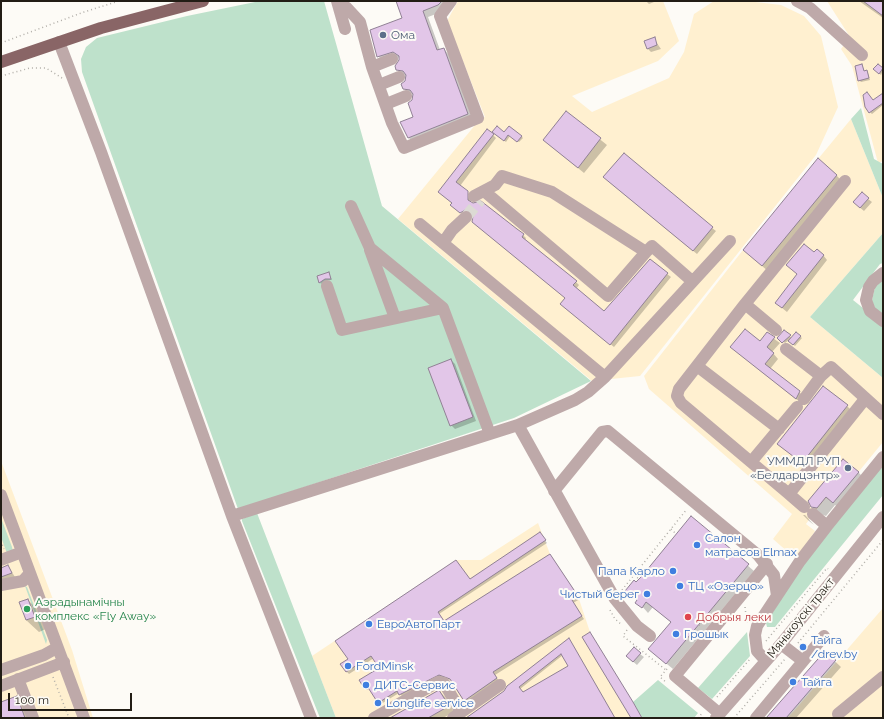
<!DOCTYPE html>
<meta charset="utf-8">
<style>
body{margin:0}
#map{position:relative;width:884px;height:719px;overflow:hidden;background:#fdfbf6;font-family:Raleway,sans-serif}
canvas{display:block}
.frame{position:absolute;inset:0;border:2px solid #221d15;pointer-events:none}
.scale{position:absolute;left:8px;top:693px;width:124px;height:18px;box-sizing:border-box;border:2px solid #221d15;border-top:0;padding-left:5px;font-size:12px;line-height:14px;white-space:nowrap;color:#221d15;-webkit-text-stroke:3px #fdfbf6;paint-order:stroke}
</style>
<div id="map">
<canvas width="884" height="719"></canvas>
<div class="frame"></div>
<div class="scale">100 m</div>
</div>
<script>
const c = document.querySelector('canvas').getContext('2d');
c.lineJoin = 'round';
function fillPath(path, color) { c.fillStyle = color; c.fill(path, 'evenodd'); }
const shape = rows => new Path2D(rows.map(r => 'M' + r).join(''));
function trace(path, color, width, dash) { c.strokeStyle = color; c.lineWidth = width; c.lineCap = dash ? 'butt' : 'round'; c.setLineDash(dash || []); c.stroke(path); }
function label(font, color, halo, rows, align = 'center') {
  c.font = font + ' Raleway,sans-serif'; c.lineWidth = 4; c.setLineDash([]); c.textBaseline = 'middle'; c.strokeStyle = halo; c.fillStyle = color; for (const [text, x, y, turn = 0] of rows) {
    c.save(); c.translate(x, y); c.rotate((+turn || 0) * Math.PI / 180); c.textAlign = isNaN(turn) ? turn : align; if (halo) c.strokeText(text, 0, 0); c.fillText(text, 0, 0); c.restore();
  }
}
const built = shape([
 [458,1,663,1,679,41,658,61,572,96,592,112,669,78,684,52,694,14,714,1,747,1,781,5,804,16,821,36,838,107,816,155,640,376,592,381,398,219,480,119,485,117,447,21],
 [827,1,883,1,883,161,878,163,852,66,841,49,850,37],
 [851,119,883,198,883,233,810,317,883,378,883,442,833,503,826,498,813,514,806,524,815,531,797,560,773,539,792,514,649,389,644,376,743,250],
 [1,461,72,650,93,718,1,718],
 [538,523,550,554,578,596,590,632,642,718,336,718,312,656,456,560,481,560],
 [883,608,883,718,787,718,794,711]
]);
const green = shape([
 [260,1,324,1,382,206,591,381,514,418,238,509,82,72,81,59,86,47,97,38,187,16],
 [861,108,874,159,883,164,883,198,851,119],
 [883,233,883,263,880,264,853,300,883,324,883,378,810,317],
 [883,279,883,318,876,312,872,300,875,287],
 [883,461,883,495,775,627,767,627,766,623,807,558],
 [257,513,336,718,320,718,242,521,242,519],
 [1,518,12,547,13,551,8,556,1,537],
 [25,586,27,587,47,640,46,644],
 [747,632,750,656,712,699,698,688],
 [658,680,698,713,694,718,642,718,633,702]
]);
const shadow = shape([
 [397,1,450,1,444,11,428,17,440,50,444,49,449,55,474,120,414,144,409,138,401,122,415,117,414,95,410,94,404,88,407,76,403,75,397,69,400,57,384,62,378,56,403,19],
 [646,1,654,1,654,2,649,4],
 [859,1,883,1,883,18],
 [654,39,661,49,651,52,647,48],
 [862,65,865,72,868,73,870,80,861,82,859,80],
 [878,65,883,70,881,75,875,69],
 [883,98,883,105,872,114,865,107],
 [566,112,607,145,584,173,544,140],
 [505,133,521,136,523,138,519,142,510,136,506,142,495,134],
 [493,135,496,138,460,186,471,196,471,203,523,235,526,238,525,240,576,282,579,285,576,289,604,312,650,261,671,277,614,347,565,307,566,298,474,214,469,213,464,215,443,195],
 [836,175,844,183,770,273,744,250],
 [608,181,712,228,716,231,697,254],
 [868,199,872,202,864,211,858,206],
 [814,253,823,255,827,260,787,312,776,303],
 [329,274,332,280,327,280,321,284,320,282],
 [784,332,792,338,796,333,802,338,795,346,789,340,785,343,779,338],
 [767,334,780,343,772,352,778,359,770,369,805,397,801,403,737,352,760,342],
 [451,360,455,364,476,421,455,429,451,425],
 [847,406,855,414,810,470,778,444],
 [858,472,866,480,842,510,835,505,826,516,820,514,812,506],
 [803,515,805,515,814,525,809,521],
 [691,517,754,571,673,669,656,655,672,623,653,607,648,613,633,596,636,583],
 [542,536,547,543,439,614,444,622,552,558,580,599,573,603,584,619,495,675,499,681,467,703,452,680,442,677,437,677,403,697,399,693,381,704,370,688,367,690,364,687,380,668,374,658,349,674,347,672,342,664,470,580],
 [8,566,15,577,1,582,1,569],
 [28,600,40,612,46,629,39,632,26,620],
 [569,639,614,718,468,718,505,692],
 [563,655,570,667,523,693,520,689],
 [825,652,841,667,796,718,768,718],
 [640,654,644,657,637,665,631,660],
 [439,691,445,697,454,712,443,718,397,718],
 [16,697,22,703,28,718,1,718,1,703]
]);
const building = shape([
 [396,1,442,1,438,5,423,11,437,50,444,48,468,114,408,138,400,122,413,117,408,103,412,100,413,94,410,90,403,89,401,84,405,81,406,75,403,71,396,70,395,66,399,60,399,56,393,52,377,57,370,30,402,18,396,1],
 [863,1,883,1,883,16,863,1],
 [655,37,657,45,647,49,644,41,655,37],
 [862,64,864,71,867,70,869,78,858,81,855,66,862,64],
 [878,64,883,68,879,74,873,69,878,64],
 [867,92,873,100,883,93,883,103,869,113,865,107,863,95,867,92],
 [566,111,601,138,578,168,543,140,566,111],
 [497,126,504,132,509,126,522,136,517,142,508,135,504,141,492,132,497,126],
 [487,129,494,134,456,182,468,191,468,200,473,203,481,201,517,229,524,234,522,237,577,281,573,285,604,311,650,259,668,273,610,345,560,304,565,298,472,222,473,216,471,212,465,210,460,213,450,205,452,203,438,192,487,129],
 [624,153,713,227,693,251,603,177,624,153],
 [818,158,837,175,762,266,743,250,818,158],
 [862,192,869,198,860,208,853,202,862,192],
 [804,244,814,252,817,249,824,255,782,308,775,303,797,274,786,265,804,244],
 [329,272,331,279,325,279,319,283,317,276,329,272],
 [745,329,760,341,767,332,775,337,767,347,774,353,765,364,800,391,796,399,730,347,745,329],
 [784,330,791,335,782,343,777,338,784,330],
 [796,332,801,336,793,345,788,341,796,332],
 [451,359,473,417,450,426,428,368,451,359],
 [823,386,848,405,802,463,777,444,823,386],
 [843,459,859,472,833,503,826,497,817,508,811,507,808,501,843,459],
 [691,516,749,564,666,664,648,649,671,622,646,602,642,608,635,603,637,600,625,591,634,580,636,582,642,576,691,516],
 [540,532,546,540,438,612,444,621,550,554,578,596,572,600,582,616,493,672,497,678,464,701,450,679,439,675,399,695,397,691,378,703,367,686,364,688,359,680,379,668,371,656,346,672,340,664,348,659,335,641,456,560,470,579,540,532],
 [8,565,12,573,1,577,1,568,8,565],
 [28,599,35,617,26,620,19,602,28,599],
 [590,632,633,702,642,718,631,718,582,637,590,632],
 [569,638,615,718,466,718,504,691,507,686,569,638],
 [561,654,568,666,523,692,519,687,561,654],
 [634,647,641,653,633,662,626,656,634,647],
 [825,651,836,660,786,718,766,718,825,651],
 [439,690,449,706,428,718,390,718,439,690],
 [17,696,25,718,1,718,1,702,17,696]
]);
const minorTunnel = shape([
 [466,217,480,200]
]);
const path = shape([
 [1,43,84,12,119,1],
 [1,76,30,68,46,68,62,78],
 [671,529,676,534],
 [1,541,4,549],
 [634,575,639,579],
 [622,590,687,509],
 [745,607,747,623],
 [610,610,615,619,622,625],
 [699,625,702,627],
 [627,630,623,636,666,670],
 [766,641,827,568,828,569],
 [798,643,883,540],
 [667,669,660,677,667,683],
 [53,677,69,718],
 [717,697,751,658],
 [698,718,703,712],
 [734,718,785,659]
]);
const minor = shape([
 [337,1,347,8,360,22,372,67,392,123,404,148,478,118,440,16,451,1],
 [337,1,345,29],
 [797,1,810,8,862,55],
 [59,42,101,152,232,516,311,718],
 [372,67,392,59],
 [379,85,399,77],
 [386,104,406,96],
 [484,191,608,296,646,252],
 [474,196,495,185,502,176,552,192,646,252,652,246,692,281],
 [351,206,370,248,443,308,490,434],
 [420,224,605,377],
 [443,243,452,230,466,217],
 [370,250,395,318],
 [883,273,873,281,869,287,866,300,870,311,883,321],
 [327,286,342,330,443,308],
 [745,304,679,389,677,396,681,403,751,462,797,407],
 [776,330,745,304,845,181],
 [786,349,821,376,831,367,883,414],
 [697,366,779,429],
 [804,399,821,376],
 [518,425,615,599,637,626,650,636],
 [751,462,789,494,865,399],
 [554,491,602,432,608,431,758,555,774,575,777,596],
 [789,494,804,507],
 [1,495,84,718],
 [813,514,827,526,883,457],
 [232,516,518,425,575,400,588,392,605,377,730,241],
 [1,560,22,552],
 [1,585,23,581,30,573],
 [781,644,803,661],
 [766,661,757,651,755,635,757,626,800,561,827,526],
 [1,670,44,655,53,650],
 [18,679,33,718],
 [1,686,64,662],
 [720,714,675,676,767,564],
 [838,714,883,677],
 [374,718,438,682,444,683,461,712],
 [453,718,500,685],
 [716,718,781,644,883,517],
 [756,718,824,636]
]);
const major = shape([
 [1,62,101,28,203,1]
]);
const markers = [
 [383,35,4,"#5c6f8a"],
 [848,468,4,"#5c6f8a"],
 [697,545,4,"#3f7fe0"],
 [673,571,4,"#3f7fe0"],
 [680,586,4,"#3f7fe0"],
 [647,594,4,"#3f7fe0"],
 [27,609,4,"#2e9e5b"],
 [688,617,4,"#e0444e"],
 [369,624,4,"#3f7fe0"],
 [676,634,4,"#3f7fe0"],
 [803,647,4,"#3f7fe0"],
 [348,666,4,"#3f7fe0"],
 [793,682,4,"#3f7fe0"],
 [366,685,4,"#3f7fe0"],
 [378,703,4,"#3f7fe0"]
];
const serviceNames = [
 ["Ома",391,35],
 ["УММДЛ РУП",840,461,"right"],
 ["«Белдарцэнтр»",840,475,"right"]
];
const shopNames = [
 ["Салон",705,538],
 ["матрасов Elmax",705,552],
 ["Папа Карло",665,571,"right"],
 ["ТЦ «Озерцо»",688,586],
 ["Чистый берег",639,594,"right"],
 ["ЕвроАвтоПарт",377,624],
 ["Грошык",684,634],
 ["Тайга",811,640],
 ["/drev.by",811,654],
 ["FordMinsk",356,666],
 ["Тайга",801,682],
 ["ДИТС-Сервис",374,685],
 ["Longlife service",386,703]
];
const leisureNames = [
 ["Аэрадынамічны",35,602],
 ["комплекс «Fly Away»",35,616]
];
const healthNames = [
 ["Добрыя леки",696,617]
];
const streetNames = [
 ["Мянькоўскі тракт",801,618,-51]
];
fillPath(built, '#fff0d0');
fillPath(green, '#bee1cb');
fillPath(shadow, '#0003');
fillPath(building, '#e2c6e8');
trace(building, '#918195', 1);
trace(minorTunnel, '#dcdad4', 12, [12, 6]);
trace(path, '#b1aea8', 1.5, [1, 3]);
trace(minor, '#bea9a9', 12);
trace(major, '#896566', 12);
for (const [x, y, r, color] of markers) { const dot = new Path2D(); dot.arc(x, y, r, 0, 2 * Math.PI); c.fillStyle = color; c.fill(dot); trace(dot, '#fdfbf6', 1.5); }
label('12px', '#4e5e75', '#fdfbf6', serviceNames, 'left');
label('12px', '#366cbe', '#fdfbf6', shopNames, 'left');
label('12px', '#27864d', '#fdfbf6', leisureNames, 'left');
label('12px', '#be3a42', '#fdfbf6', healthNames, 'left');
label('12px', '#221d15', '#fdfbf6', streetNames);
</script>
